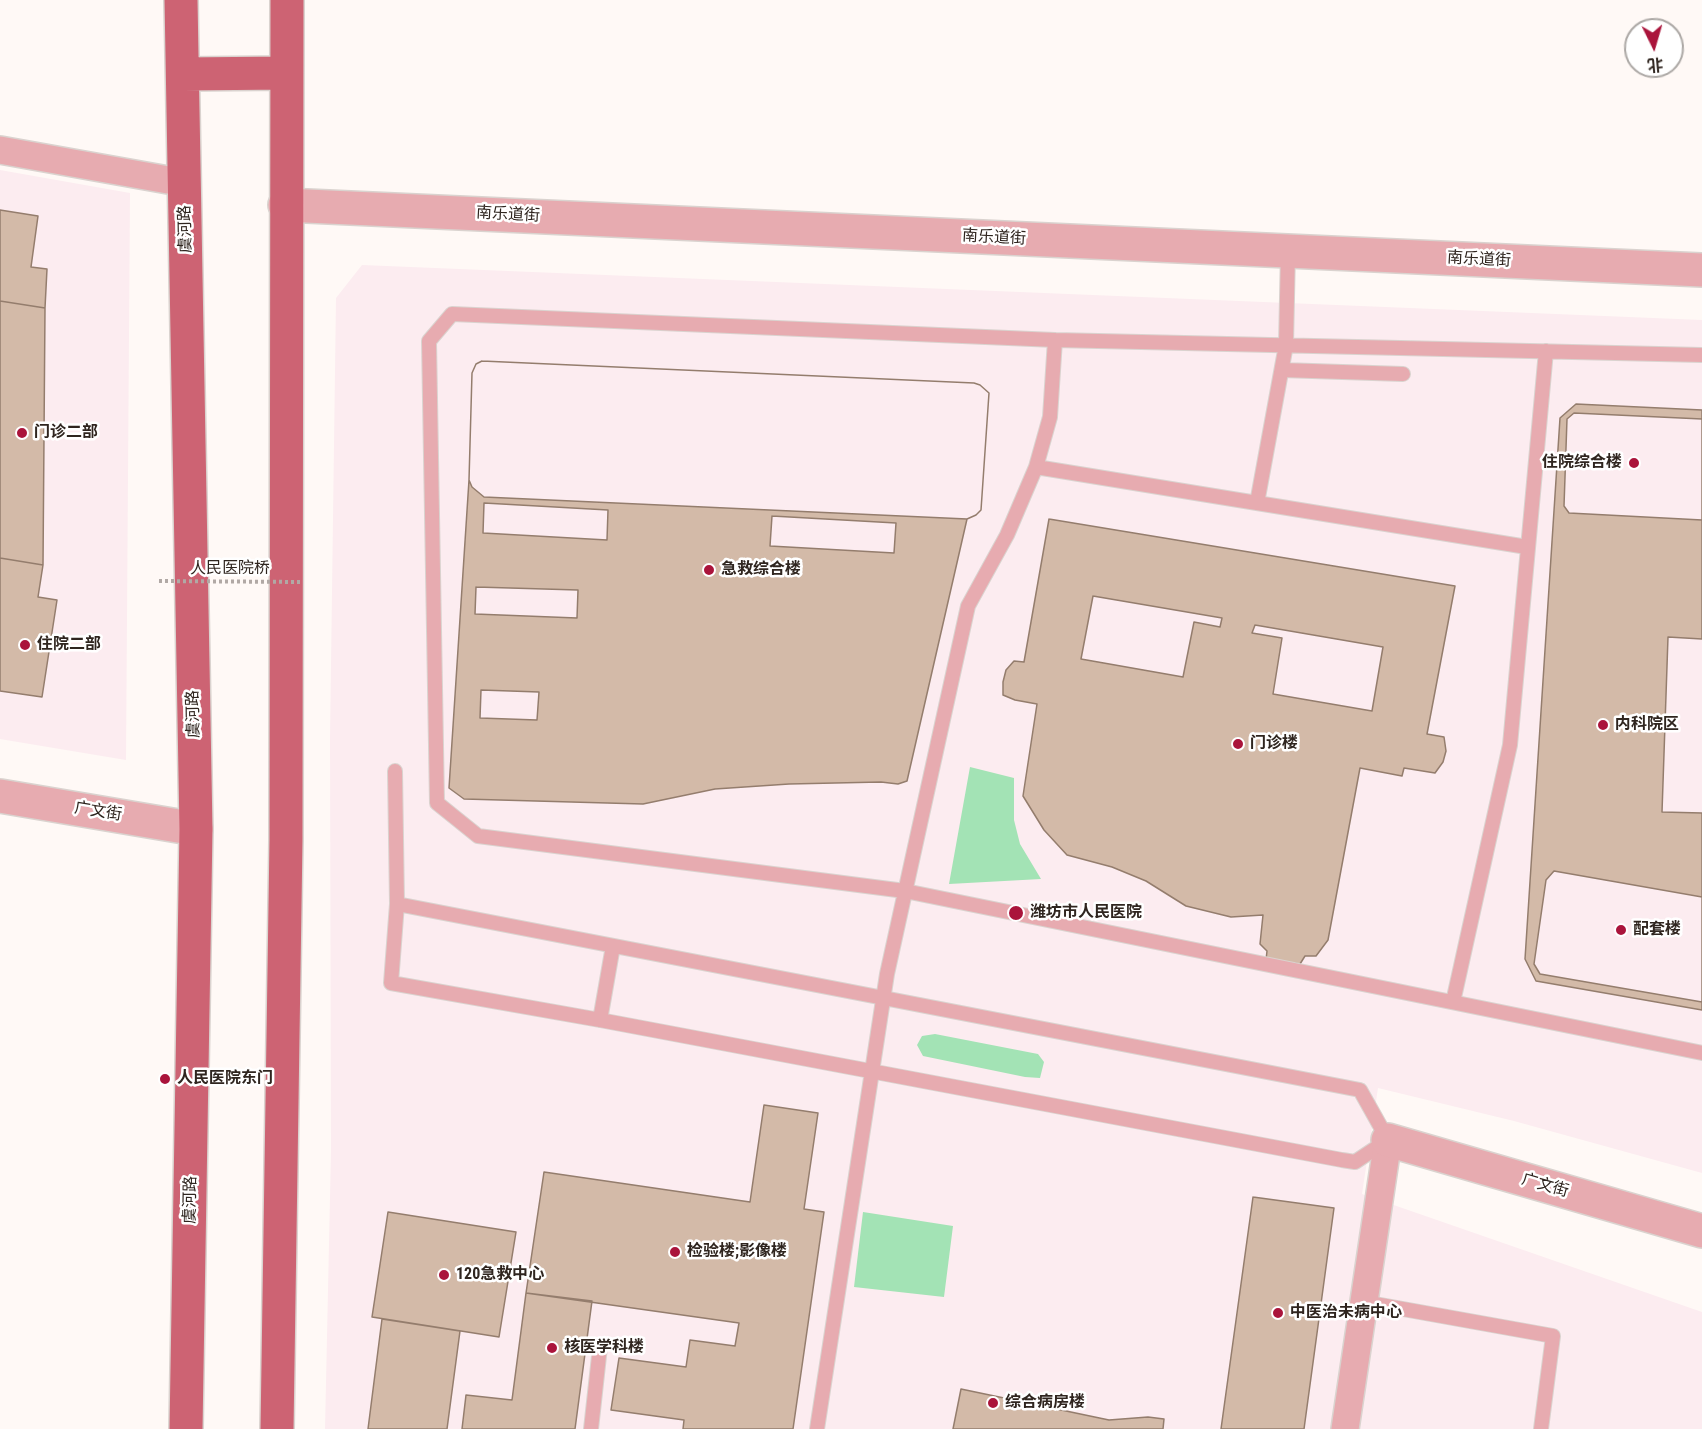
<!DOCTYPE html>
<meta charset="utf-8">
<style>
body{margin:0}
#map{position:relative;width:1702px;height:1429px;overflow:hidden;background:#fff9f6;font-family:"Roboto Condensed","Noto Sans SC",sans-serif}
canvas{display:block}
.north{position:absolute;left:1624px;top:18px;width:60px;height:60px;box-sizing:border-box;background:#fff;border:2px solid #aca8a5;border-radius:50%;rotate:175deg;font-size:16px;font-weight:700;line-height:24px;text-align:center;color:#2f251f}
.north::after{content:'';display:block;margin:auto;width:21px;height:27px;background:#aa143b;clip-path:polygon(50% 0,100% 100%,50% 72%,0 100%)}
</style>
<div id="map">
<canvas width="1702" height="1429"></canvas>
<div class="north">北</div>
</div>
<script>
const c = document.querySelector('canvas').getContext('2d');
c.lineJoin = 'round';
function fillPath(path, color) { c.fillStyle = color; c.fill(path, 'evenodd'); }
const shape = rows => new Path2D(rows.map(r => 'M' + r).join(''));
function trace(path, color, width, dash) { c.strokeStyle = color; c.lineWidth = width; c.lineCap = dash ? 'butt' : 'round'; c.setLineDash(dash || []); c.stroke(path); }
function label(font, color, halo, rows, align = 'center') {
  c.font = font + ' "Roboto Condensed","Noto Sans SC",sans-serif'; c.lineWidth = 5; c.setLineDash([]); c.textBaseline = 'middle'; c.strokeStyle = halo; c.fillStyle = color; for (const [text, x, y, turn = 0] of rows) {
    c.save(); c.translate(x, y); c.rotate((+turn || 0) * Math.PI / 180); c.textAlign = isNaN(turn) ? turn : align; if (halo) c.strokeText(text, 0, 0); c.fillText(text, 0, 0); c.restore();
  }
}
const medical = shape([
 [0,170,130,193,126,760,0,739],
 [362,265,1702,320,1702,1173,1514,1121,1378,1088,1362,1194,1702,1312,1702,1429,325,1429,331,1151,330,738,336,298]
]);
const green = shape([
 [970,767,1014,778,1014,820,1020,844,1041,879,949,884],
 [935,1034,1038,1054,1044,1062,1040,1078,1025,1077,923,1056,917,1045,922,1036],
 [863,1212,953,1226,944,1297,854,1287]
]);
const building = shape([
 [0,210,38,216,31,267,47,269,45,308,0,301,0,210],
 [0,301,45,308,43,565,0,558,0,301],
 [482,361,974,383,980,385,989,393,981,510,976,515,967,519,907,781,898,784,881,782,789,784,715,789,643,804,464,799,449,788,469,480,472,373,476,364,482,361],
 [484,503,608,510,607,540,483,533,484,503],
 [772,516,896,523,894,553,770,546,772,516],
 [476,587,578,590,577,618,475,614,476,587],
 [481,690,539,692,537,720,480,718,481,690],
 [482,361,974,383,980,385,989,393,981,510,976,515,967,519,484,497,472,487,469,480,472,373,476,364,482,361],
 [1576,404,1702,410,1702,639,1668,637,1662,812,1702,813,1702,1010,1536,981,1525,959,1560,418,1576,404],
 [1574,413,1702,419,1702,520,1569,513,1564,506,1567,419,1574,413],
 [1049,519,1455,586,1427,734,1444,737,1446,751,1443,762,1435,773,1404,768,1402,776,1360,768,1328,940,1316,956,1305,956,1300,964,1266,960,1267,951,1260,944,1263,915,1231,917,1186,906,1146,881,1112,867,1067,855,1044,830,1023,796,1037,704,1015,700,1003,695,1003,682,1006,670,1014,661,1024,662,1049,519],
 [1093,596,1222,618,1220,627,1194,622,1183,677,1081,659,1093,596],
 [1255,625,1383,647,1372,711,1273,694,1282,638,1252,633,1255,625],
 [0,558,43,565,38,597,57,600,42,697,0,691,0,558],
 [1554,871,1702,897,1702,1002,1540,974,1534,964,1546,880,1554,871],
 [764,1105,818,1113,804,1209,824,1212,793,1429,683,1429,684,1420,611,1410,619,1358,686,1367,690,1340,735,1346,739,1323,526,1293,544,1172,750,1202,764,1105],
 [1253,1197,1334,1208,1304,1429,1221,1429,1253,1197],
 [388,1212,516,1232,499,1337,372,1317,388,1212],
 [526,1293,592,1301,575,1429,462,1429,466,1395,512,1400,526,1293],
 [382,1319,460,1331,447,1429,368,1429,382,1319],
 [961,1389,1109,1420,1148,1417,1164,1419,1163,1429,953,1429,961,1389]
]);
const service = shape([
 [1702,355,1055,340,452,314,429,341,437,803,478,836,905,891,1702,1053],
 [1282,370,1403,374],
 [1036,467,1527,547],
 [1257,503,1286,345,1288,251],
 [395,771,397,904],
 [397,904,1360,1090,1388,1140,1355,1162,1342,1160,600,1020,391,983,397,904],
 [1453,1002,1510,745,1546,351],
 [600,1020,613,946],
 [1364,1302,1553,1336,1541,1429],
 [591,1429,600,1347],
 [817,1429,887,974,968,606,1007,535,1036,467,1050,417,1055,340]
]);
const minor = shape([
 [0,150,185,183],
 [1345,1429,1388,1140]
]);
const tertiary = shape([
 [285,205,1702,270],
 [0,796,196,829],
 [1388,1140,1702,1231]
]);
const primary = shape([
 [181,0,196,829,186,1429],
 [183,74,286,73],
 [277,1429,286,840,287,0]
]);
const pathBridge = shape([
 [159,581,301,582]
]);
const markers = [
 [22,433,6,"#aa143b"],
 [1634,463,6,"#aa143b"],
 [709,570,6,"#aa143b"],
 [25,645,6,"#aa143b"],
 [1603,725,6,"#aa143b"],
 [1238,744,6,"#aa143b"],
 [1016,913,8,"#aa143b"],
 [1621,930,6,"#aa143b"],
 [165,1079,6,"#aa143b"],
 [675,1252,6,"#aa143b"],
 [444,1275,6,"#aa143b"],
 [1278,1313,6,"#aa143b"],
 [552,1348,6,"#aa143b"],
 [993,1403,6,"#aa143b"]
];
const streetNames = [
 ["南乐道街",508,215,3],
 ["虞河路",186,229,-91],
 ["南乐道街",994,238,3],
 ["南乐道街",1479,260,3],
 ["人民医院桥",230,569],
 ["虞河路",194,714,-91],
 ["广文街",98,812,9],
 ["广文街",1545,1186,16],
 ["虞河路",191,1200,-89]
];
const poiNames = [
 ["门诊二部",34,433],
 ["住院综合楼",1622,463,"right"],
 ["急救综合楼",721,570],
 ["住院二部",37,645],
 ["内科院区",1615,725],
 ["门诊楼",1250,744],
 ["潍坊市人民医院",1030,913],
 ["配套楼",1633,930],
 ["人民医院东门",177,1079],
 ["检验楼;影像楼",687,1252],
 ["120急救中心",456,1275],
 ["中医治未病中心",1290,1313],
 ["核医学科楼",564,1348],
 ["综合病房楼",1005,1403]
];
fillPath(medical, '#fcecf0');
fillPath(green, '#a3e3b5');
fillPath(building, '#d3baa8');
trace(building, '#947d6d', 1.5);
trace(service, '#dad3cf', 16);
trace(minor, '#dad3cf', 30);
trace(tertiary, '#dad3cf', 36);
trace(primary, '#dad3cf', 36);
trace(service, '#e7abb0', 14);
trace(minor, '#e7abb0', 27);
trace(tertiary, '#e7abb0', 33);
trace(primary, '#cd6373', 33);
trace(pathBridge, '#b1a9a5', 4, [3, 3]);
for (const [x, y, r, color] of markers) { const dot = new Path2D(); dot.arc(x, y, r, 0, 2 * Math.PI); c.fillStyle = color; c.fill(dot); trace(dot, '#fff', 2); }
label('16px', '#2f251f', '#fff', streetNames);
label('bold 16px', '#2f251f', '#fff', poiNames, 'left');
</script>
